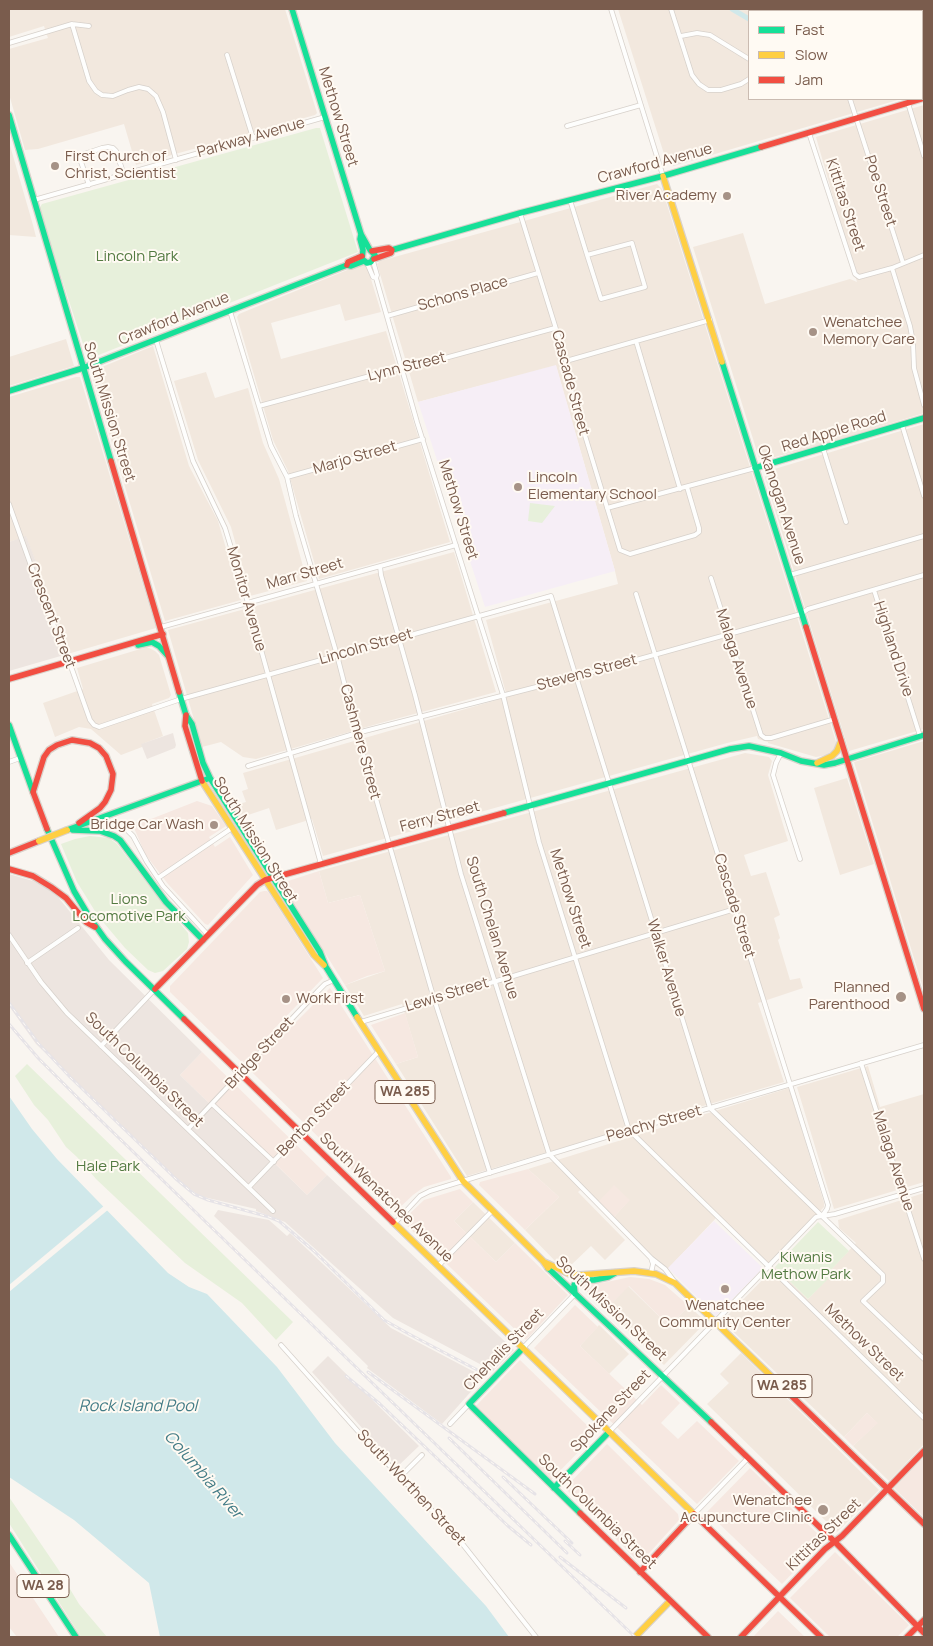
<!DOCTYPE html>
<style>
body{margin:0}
#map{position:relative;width:933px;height:1646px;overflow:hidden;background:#f9f5f0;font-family:Manrope,sans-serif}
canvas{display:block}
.frame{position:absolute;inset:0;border:10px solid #7a5c4d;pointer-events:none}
.legend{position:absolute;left:748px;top:10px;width:175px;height:90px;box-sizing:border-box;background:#fffaf3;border:1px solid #cabbb1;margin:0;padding:6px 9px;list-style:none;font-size:15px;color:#7a5c4d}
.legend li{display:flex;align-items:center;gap:10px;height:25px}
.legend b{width:25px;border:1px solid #cabbb1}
</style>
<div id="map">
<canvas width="933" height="1646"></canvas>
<div class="frame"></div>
<ul class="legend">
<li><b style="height:6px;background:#16e098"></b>Fast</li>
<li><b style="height:6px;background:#ffcf43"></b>Slow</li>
<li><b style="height:6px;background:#f24e42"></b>Jam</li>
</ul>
</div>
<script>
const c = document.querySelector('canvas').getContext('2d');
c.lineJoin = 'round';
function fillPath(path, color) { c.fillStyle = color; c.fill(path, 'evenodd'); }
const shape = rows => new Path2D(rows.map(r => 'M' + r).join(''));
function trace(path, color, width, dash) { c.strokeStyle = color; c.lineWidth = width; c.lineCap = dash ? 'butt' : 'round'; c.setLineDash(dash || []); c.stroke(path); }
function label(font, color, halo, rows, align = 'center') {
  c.font = font + ' Manrope,sans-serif'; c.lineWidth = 4; c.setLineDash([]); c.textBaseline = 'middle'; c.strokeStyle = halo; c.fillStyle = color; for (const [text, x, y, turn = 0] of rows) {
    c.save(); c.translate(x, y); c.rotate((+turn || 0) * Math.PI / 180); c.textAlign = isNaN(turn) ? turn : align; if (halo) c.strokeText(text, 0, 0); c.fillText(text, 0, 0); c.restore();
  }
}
const residential = shape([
 [9,9,285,9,317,113,315,115,136,165,124,124,38,149,25,150,9,94,9,49,48,38,44,26,9,37],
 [618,9,924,9,924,92,922,93,922,11,749,11,749,99,901,99,698,159,694,149,665,157],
 [924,105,924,413,827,443,764,460,759,458,693,247,743,233,765,304,850,279,857,282,816,137],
 [9,142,33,225,36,237,9,235],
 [657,184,662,189,774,543,837,745,835,748,827,755,816,757,768,743,768,742,758,739,757,736,727,743,323,856,312,819,276,830,269,808,239,818,232,806,246,802,242,791,248,789,243,773,507,697,486,620,618,584,615,571,556,366,418,402,377,264,380,261],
 [362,264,367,266,381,312,345,321,340,304,271,323,281,359,386,331,450,542,319,579,288,471,273,440,237,317,239,314],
 [66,339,74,366,9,386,9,357],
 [153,346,189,466,218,521,241,600,165,621,92,376,97,369],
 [206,372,215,398,248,388,263,443,279,479,307,581,250,596,231,527,198,460,174,381],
 [76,377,80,377,156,628,71,653,26,537,9,542,9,397],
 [924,424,924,729,849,751,765,477,768,471],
 [454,552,496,692,377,724,256,759,243,757,221,742,202,747,168,630],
 [147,647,155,651,159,655,171,695,169,698,152,704,163,736,142,744,142,747,121,755,91,729,79,727,55,737,43,703,83,689,77,668],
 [924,741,924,991,854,762],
 [745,753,769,757,772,761,768,775,788,841,744,855,751,876,766,872,780,915,774,918,780,938,778,940,790,980,800,978,803,988,758,1003,784,1082,467,1176,396,1064,418,1057,402,1004,364,1016,345,985,385,971,360,895,328,903,319,871],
 [847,778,874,864,840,875,814,788],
 [868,1066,880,1107,924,1094,924,1182,834,1209,797,1087],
 [789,1088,824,1203,824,1207,769,1265,717,1217,666,1271,614,1217,629,1200,598,1202,583,1188,578,1192,625,1240,605,1260,591,1246,568,1268,558,1264,525,1230,559,1197,528,1169],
 [924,1193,924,1444,889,1481,853,1446,877,1423,867,1413,844,1437,722,1321,775,1267,808,1299,829,1277,826,1275,856,1243,839,1228,838,1220],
 [473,1202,515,1243,496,1262,454,1221],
 [628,1286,669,1326,689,1306,706,1322,664,1365,606,1309],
 [599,1325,629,1354,609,1374,580,1346],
 [741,1353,879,1490,837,1532,707,1404,729,1383,720,1374]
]);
const commercial = shape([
 [197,801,212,806,226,826,209,837,215,847,230,837,253,875,208,925,205,924,168,884,145,854,132,823,151,819],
 [319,871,328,903,360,895,385,971,367,976,345,985,284,887,285,882],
 [264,891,267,891,269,893,323,978,273,1030,281,1037,330,988,451,1177,451,1179,424,1187,413,1195,395,1212,170,992,170,986,260,892],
 [405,1013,418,1057,396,1064,371,1025],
 [202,1052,327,1175,307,1195,217,1106,214,1108,180,1075],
 [528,1169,559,1197,525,1230,479,1185,480,1182],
 [614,1185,630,1200,614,1217,598,1202],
 [460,1189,473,1202,454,1221,496,1262,515,1243,568,1295,526,1340,402,1221,424,1200],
 [630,1277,649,1279,665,1285,689,1306,669,1326,629,1286,606,1309,579,1285,580,1283,602,1283],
 [575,1305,598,1327,580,1346,642,1405,661,1385,680,1403,661,1423,678,1439,697,1421,739,1461,697,1504,534,1348],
 [520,1360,596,1434,551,1480,475,1407],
 [867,1413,878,1423,853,1446,844,1437],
 [607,1444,678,1514,679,1520,642,1561,639,1558,636,1559,565,1488],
 [924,1457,924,1517,894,1488],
 [750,1468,824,1540,782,1584,707,1512],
 [835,1552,909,1625,897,1637,830,1637,790,1598],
 [9,1562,59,1637,17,1637,9,1627],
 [778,1611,805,1637,753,1637]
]);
const industrial = shape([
 [694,149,698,159,673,166,668,162,665,157],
 [26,536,71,653,9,671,9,542],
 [173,733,176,745,175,748,147,759,141,744],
 [9,874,33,881,46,888,58,897,109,960,202,1052,180,1075,214,1108,216,1106,307,1195,327,1175,514,1350,493,1371,393,1318,285,1222,256,1211,256,1209,199,1196,177,1179,36,1044,9,1006],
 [218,1210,269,1220,287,1236,290,1233,391,1328,484,1377,442,1424,367,1368,368,1366,263,1263,214,1216],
 [328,1356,419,1446,397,1467,312,1372]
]);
const education = shape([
 [556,365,615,571,485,607,418,402],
 [714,1221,763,1268,716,1316,668,1268]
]);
const green = shape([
 [316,128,320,128,358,252,91,358,87,356,39,209,42,204],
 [530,503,555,506,542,523,528,521],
 [90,836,109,838,117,844,156,895,188,933,189,942,187,949,163,971,155,973,148,970,125,948,98,916,77,882,61,844,75,839],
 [27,1064,293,1322,276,1340,242,1303,185,1263,96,1179,77,1157,66,1147,48,1120,34,1105,15,1076],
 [818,1222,849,1251,826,1275,829,1278,808,1299,775,1267],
 [9,1497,58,1569,79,1604,107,1637,81,1637,9,1523]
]);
const water = shape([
 [9,1096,32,1129,57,1159,168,1273,189,1287,207,1294,277,1367,335,1443,486,1606,509,1637,160,1637,149,1583,74,1520,9,1477]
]);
const pier = shape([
 [105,1205,109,1209,9,1292,9,1285]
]);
const canal = shape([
 [732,9,749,19]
]);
const street = shape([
 [611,9,663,176],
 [671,9,692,75,699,84,708,90,721,90,741,84,749,79],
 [801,9,814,11,824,9],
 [832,9,834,11],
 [894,9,895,11],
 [72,24,89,81,96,91,102,95,113,96,128,90,139,87,148,89,156,96,163,112,176,160],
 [681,36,697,33,710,35,749,59],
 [922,37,924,36],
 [9,43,72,24,89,26],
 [227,55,253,138],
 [850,99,903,263],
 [908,103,924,156],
 [567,126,641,105],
 [809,133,855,274,859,277,892,268,924,255],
 [89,185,80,159,81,155,102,148,108,147,113,148,116,151,124,175],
 [34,200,325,117],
 [570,200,587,255,601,299,645,287,632,243,587,255],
 [520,213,566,361,572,393,620,550,630,554,695,535,699,532,699,528,687,487],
 [367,263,373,277,376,278,377,275,373,261],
 [892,268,910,326,913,342,914,368,924,405],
 [376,278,417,422,503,695,539,842,629,1130,924,1418],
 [230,311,271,446,287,477,296,516,337,655,357,733,434,999,490,1173],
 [387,316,538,273],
 [156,340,193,461,225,528,248,603,321,864],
 [636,341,680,489],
 [566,361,710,320],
 [259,406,403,367,423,364,555,328],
 [902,425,924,496],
 [823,448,846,522],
 [287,477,423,439],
 [9,504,45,605,69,661,90,720,94,725,99,727,181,699,551,596,710,1108,883,1275,883,1282,863,1301,924,1359],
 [607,508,755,468],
 [380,566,381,575,415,695,461,874,549,1154,651,1258],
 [790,575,924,536],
 [711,578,761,735,765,738,771,738,835,719],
 [874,590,920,736],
 [636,594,828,1205,827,1209,822,1216],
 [161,627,456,545],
 [781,753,776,763,773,775,800,859],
 [9,762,20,758],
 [248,766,357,733,575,677,801,614,808,609,924,575],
 [127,830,133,836,147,862,163,886,208,935],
 [158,878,232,828],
 [9,935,41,982,67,1013,273,1211],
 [27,963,78,928],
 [361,1022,735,909],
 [101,1046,155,989],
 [861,1063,924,1259],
 [212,1104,274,1162],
 [188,1129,318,991,325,984,334,980],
 [249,1187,379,1051],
 [395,1223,420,1196,430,1191,629,1130,710,1108,924,1045],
 [438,1266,492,1211],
 [651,1273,653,1264,651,1258,665,1269,674,1281],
 [281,1345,372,1447,457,1537,536,1637],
 [523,1348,575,1294],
 [450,1424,469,1404],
 [609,1432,816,1217,835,1214,924,1188],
 [400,1477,422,1455],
 [694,1514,748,1458]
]);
const fast = shape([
 [292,9,361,234,370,250,375,255,371,262,367,263,362,259,363,250,360,239,361,234],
 [9,115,111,461],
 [392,250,520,213,663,176,761,147],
 [722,362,806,627],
 [9,391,83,368,347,265,351,266,364,261],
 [755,468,924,418],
 [138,645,152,642,159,646,168,656],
 [179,692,186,715,192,724,203,763,210,778],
 [9,725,33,792],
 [504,813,730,749,749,746,781,753,801,761,824,765,835,763,924,735],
 [47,829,74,891,90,918,105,939,125,961,184,1019],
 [67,830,210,778,320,952,326,967,357,1017],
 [73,830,100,831,114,836,120,840,166,902,203,940],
 [548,1268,711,1422],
 [575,1294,574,1285,578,1280,594,1280,608,1277,615,1273],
 [523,1348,469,1404,580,1513],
 [554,1488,609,1432],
 [9,1535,76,1637]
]);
const slow = shape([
 [663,176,722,362],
 [817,763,832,756,837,751,841,741],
 [202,781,314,955,324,965],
 [357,1017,463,1181,543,1261,548,1268],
 [393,1222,694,1514],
 [544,1262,570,1274,580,1275,634,1271,656,1274,675,1283,773,1378],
 [635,1637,670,1601]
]);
const jam = shape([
 [761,147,924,98],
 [372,251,389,248,392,250,391,253,374,259],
 [347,265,348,262,362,256],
 [111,461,179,692],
 [806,627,924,1009],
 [9,679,163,634],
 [186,715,185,726,202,781],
 [47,829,33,792,44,757,49,750,57,745,72,740,90,743,99,748,106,756,113,774,111,790,105,802,100,808,79,823],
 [9,853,39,841],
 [9,869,33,876,51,887,66,898,86,922,95,927],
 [155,989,257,885,265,880,504,813],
 [184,1019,393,1222],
 [773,1378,924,1524],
 [711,1422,835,1542,924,1633],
 [580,1513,708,1637],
 [640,1572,694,1514,821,1637],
 [741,1637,825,1549,842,1536,924,1451],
 [907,1637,924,1620]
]);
const rail = shape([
 [9,1003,38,1043,70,1077,176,1179,194,1194,208,1200,269,1217,279,1221,314,1251,384,1320,409,1334,485,1374],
 [9,1024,39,1059,90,1110,635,1637],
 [368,1372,535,1494],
 [346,1376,380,1404,508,1526,531,1545],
 [449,1438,567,1553],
 [503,1477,572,1543],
 [565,1541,580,1555],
 [560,1557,626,1608]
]);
const slowBridge = shape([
 [39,841,67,830]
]);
const markers = [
 [55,166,5,"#a69286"],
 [727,196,5,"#a69286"],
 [813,332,5,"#a69286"],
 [518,487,5,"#a69286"],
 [214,825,5,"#a69286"],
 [901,997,6,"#a69286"],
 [286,999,5,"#a69286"],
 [725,1289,5,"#a69286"],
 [823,1510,6,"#a69286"]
];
const shields = [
 [405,1092,60],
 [782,1386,60],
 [43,1586,52]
];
const shieldNames = [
 ["WA 285",405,1092],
 ["WA 285",782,1386],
 ["WA 28",43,1586]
];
const streetNames = [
 ["Methow Street",338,117,73],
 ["Parkway Avenue",251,138,-16],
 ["Crawford Avenue",655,164,-15],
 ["Poe Street",880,191,72],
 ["Kittitas Street",845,205,72],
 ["Schons Place",463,294,-16],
 ["Crawford Avenue",174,319,-22],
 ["Lynn Street",407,367,-14],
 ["Cascade Street",570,383,75],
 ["South Mission Street",109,412,73],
 ["Red Apple Road",834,432,-17],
 ["Marjo Street",355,458,-16],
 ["Okanogan Avenue",781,505,72],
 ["Methow Street",458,510,73],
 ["Marr Street",305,574,-16],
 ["Monitor Avenue",246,599,74],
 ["Crescent Street",51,616,69],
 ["Lincoln Street",366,647,-16],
 ["Highland Drive",893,649,72],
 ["Malaga Avenue",736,659,72],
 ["Stevens Street",587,673,-15],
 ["Cashmere Street",360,742,75],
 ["Ferry Street",440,817,-15],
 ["South Mission Street",255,840,58],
 ["Methow Street",570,899,72],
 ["Cascade Street",734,906,73],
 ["South Chelan Avenue",492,928,73],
 ["Walker Avenue",666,968,73],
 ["Lewis Street",447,995,-17],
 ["Bridge Street",260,1053,-47],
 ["South Columbia Street",144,1070,44],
 ["Benton Street",314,1119,-46],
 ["Peachy Street",654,1124,-16],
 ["Malaga Avenue",893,1161,72],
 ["South Wenatchee Avenue",386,1198,44],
 ["South Mission Street",611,1309,43],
 ["Methow Street",864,1343,44],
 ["Chehalis Street",504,1350,-46],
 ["Spokane Street",611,1411,-46],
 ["South Worthen Street",411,1488,47],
 ["South Columbia Street",597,1512,44],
 ["Kittitas Street",824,1535,-44]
];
const poiNames = [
 ["First Church of",65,157],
 ["Christ, Scientist",65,174],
 ["River Academy",717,196,"right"],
 ["Wenatchee",823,323],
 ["Memory Care",823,340],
 ["Lincoln",528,478],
 ["Elementary School",528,495],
 ["Bridge Car Wash",204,825,"right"],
 ["Planned",890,988,"right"],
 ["Parenthood",890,1005,"right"],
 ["Work First",296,999],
 ["Wenatchee",725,1306,"center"],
 ["Community Center",725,1323,"center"],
 ["Wenatchee",812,1501,"right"],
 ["Acupuncture Clinic",812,1518,"right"]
];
const parkNames = [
 ["Lincoln Park",137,257],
 ["Lions",129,900],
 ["Locomotive Park",129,917],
 ["Hale Park",108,1167],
 ["Kiwanis",806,1258],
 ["Methow Park",806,1275]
];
const waterNames = [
 ["Rock Island Pool",138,1407],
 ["Columbia River",203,1475,49]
];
fillPath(residential, '#f2e8de');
fillPath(commercial, '#f6e8e1');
fillPath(industrial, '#ede5e0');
fillPath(education, '#f6eef6');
fillPath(green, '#e7f0db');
fillPath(water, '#d0e8ea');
fillPath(pier, '#f9f5f0');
trace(canal, '#d0e8ea', 5);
trace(street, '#d7d1cb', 5.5);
trace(fast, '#d9d2cb', 8);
trace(slow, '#d9d2cb', 8);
trace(jam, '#d9d2cb', 8);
trace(street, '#fefefd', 4);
trace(fast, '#16e098', 5.5);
trace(slow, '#ffcf43', 5.5);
trace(jam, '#f24e42', 5.5);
trace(rail, '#e6e3e7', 3);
trace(rail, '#fffaf3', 1, [4]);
trace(slowBridge, '#dad1cc', 8, []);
trace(slowBridge, '#ffcf43', 6);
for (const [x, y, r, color] of markers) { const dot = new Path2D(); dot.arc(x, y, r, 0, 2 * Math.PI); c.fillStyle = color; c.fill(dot); trace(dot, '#fffaf3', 2); }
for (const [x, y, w] of shields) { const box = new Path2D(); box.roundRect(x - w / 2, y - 11.5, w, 23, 4); c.fillStyle = '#fffaf3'; c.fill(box); trace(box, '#7a5c4d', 1); }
label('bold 14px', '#7a5c4d', null, shieldNames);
label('15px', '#7a5c4d', '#fffaf3', streetNames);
label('15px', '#7a5c4d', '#fffaf3', poiNames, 'left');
label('15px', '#537a41', '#fffaf3', parkNames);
label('italic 16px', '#437c86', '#fffaf3', waterNames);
</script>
